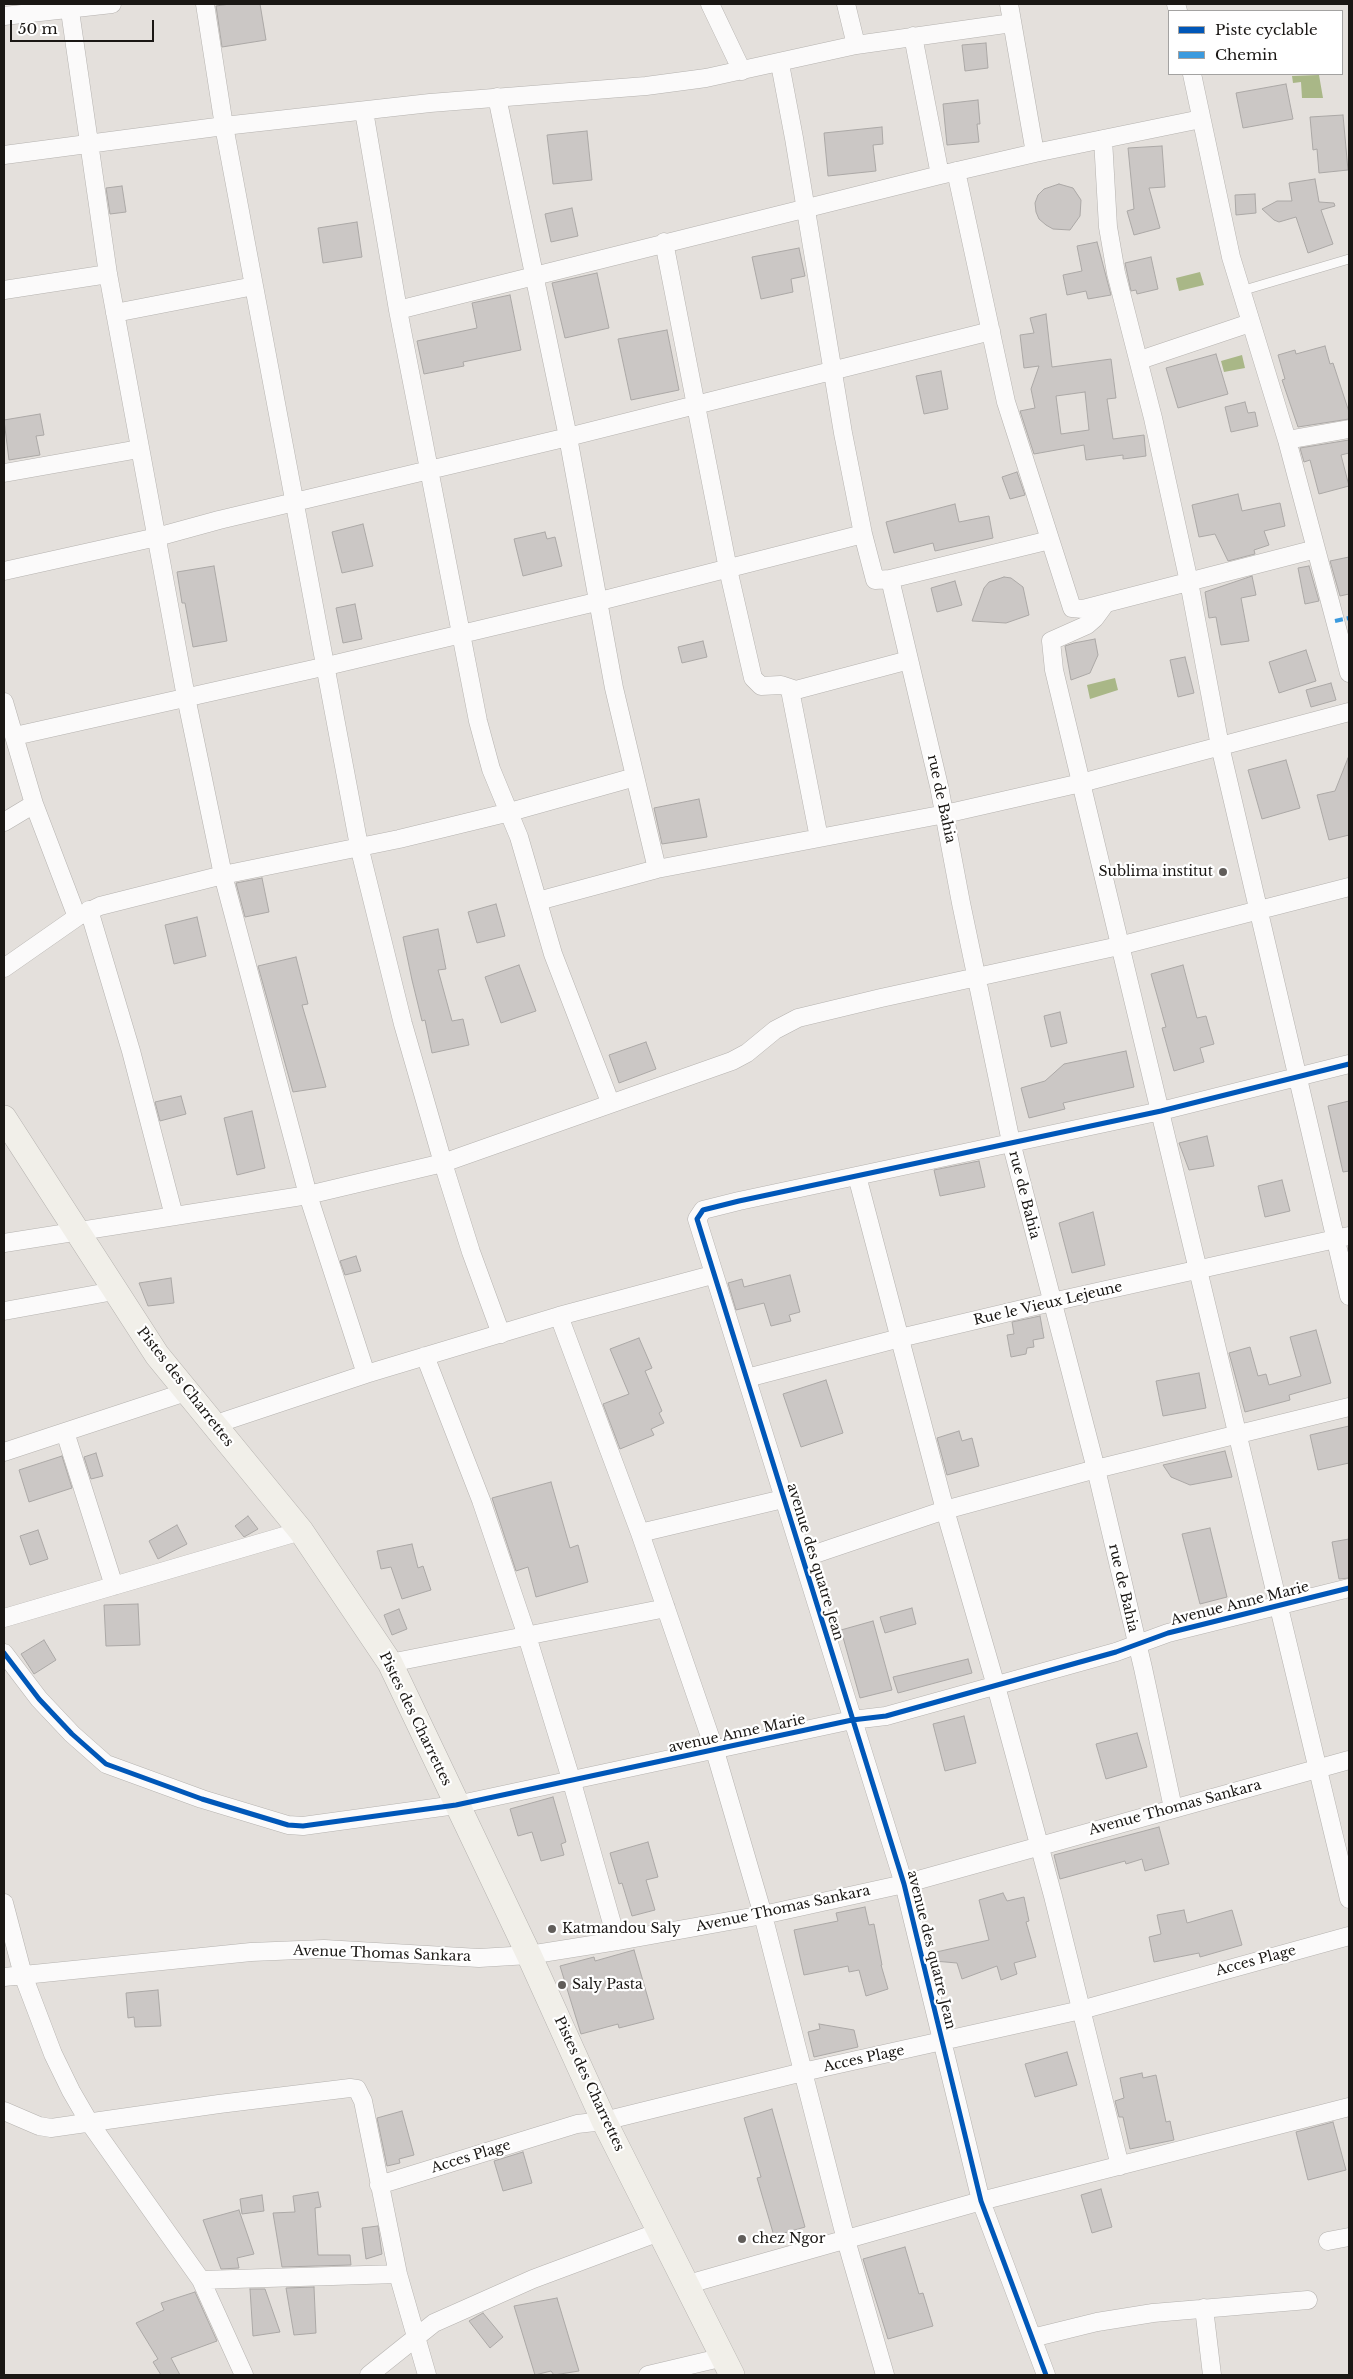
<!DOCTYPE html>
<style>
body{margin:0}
#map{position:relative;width:1353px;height:2379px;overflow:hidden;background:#e4e0dc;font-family:"Libre Baskerville",serif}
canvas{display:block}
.frame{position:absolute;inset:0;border:5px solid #1a1714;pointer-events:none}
.legend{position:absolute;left:1168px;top:10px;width:175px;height:65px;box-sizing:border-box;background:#fff;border:1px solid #a3a2a1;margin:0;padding:6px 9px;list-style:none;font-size:15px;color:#1a1714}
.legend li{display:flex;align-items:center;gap:10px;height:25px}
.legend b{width:25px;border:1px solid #a3a2a1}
.scale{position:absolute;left:10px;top:20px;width:144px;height:22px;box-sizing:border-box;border:2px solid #1a1714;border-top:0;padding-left:6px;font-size:15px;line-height:18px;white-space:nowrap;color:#1a1714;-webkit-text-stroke:4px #fff;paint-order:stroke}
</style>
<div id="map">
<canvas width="1353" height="2379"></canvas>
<div class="frame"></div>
<ul class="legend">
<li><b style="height:6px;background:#0057b8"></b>Piste cyclable</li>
<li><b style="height:6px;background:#3b9ade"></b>Chemin</li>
</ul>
<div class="scale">50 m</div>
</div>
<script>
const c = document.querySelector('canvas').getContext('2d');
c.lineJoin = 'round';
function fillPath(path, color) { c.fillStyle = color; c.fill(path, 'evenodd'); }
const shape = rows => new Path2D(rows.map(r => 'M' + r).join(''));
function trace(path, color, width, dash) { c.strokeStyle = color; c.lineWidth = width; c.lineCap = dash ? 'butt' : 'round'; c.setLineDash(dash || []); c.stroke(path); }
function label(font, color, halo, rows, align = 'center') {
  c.font = font + ' "Libre Baskerville",serif'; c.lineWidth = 4.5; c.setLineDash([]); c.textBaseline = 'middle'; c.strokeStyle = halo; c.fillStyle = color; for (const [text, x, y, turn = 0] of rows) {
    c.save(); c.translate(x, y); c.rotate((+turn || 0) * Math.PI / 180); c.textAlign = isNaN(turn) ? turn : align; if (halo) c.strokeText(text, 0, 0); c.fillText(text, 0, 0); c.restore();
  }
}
const water = shape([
 [1319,75,1323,98,1302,98,1301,82,1293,83,1292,76],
 [1200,272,1204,285,1179,291,1176,278],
 [1242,355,1245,368,1224,372,1221,361],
 [1115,678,1118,690,1090,699,1087,685]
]);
const building = shape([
 [230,4,260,4,266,40,222,47,216,6,230,4],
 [986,43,988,68,965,71,962,45,986,43],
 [1286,84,1293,119,1243,128,1236,93,1286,84],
 [978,100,980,124,977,124,979,142,947,145,943,104,978,100],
 [1343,115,1348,170,1319,173,1317,149,1313,150,1310,117,1343,115],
 [882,127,883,144,873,145,876,171,828,176,824,133,882,127],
 [587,131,592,180,553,184,547,135,587,131],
 [1162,146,1165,187,1149,188,1160,228,1134,235,1127,211,1134,209,1128,148,1162,146],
 [1315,179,1319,202,1334,203,1335,206,1321,210,1333,244,1308,253,1296,217,1279,222,1274,220,1262,209,1277,201,1292,201,1289,183,1315,179],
 [1059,184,1073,188,1081,200,1080,216,1070,230,1053,229,1046,225,1039,219,1036,212,1035,203,1038,195,1044,189,1059,184],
 [122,186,126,212,110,214,106,188,122,186],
 [1255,194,1256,213,1236,215,1235,195,1255,194],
 [572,208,578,236,551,242,545,214,572,208],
 [357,222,362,257,323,263,318,228,357,222],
 [1097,242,1111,295,1088,299,1086,291,1067,295,1063,275,1082,271,1077,246,1097,242],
 [799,248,805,276,791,279,793,292,761,299,752,257,799,248],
 [1151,257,1158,289,1137,294,1136,290,1131,291,1125,263,1151,257],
 [597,273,609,328,565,338,552,283,597,273],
 [510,295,521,350,463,362,464,366,424,374,417,341,477,328,472,303,510,295],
 [1046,314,1052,367,1111,359,1116,398,1107,399,1113,439,1144,435,1146,456,1123,459,1123,455,1086,460,1084,445,1034,454,1020,411,1035,408,1031,389,1039,366,1024,368,1020,335,1034,333,1030,318,1046,314],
 [1085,392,1089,430,1061,434,1056,396,1085,392],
 [667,330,679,390,631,400,618,339,667,330],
 [1325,346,1330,364,1333,363,1349,412,1349,419,1298,427,1282,380,1285,379,1278,355,1295,350,1296,354,1325,346],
 [1216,354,1228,394,1178,408,1166,368,1216,354],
 [941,371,948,409,924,414,916,376,941,371],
 [1245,402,1248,413,1255,412,1258,426,1231,432,1225,407,1245,402],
 [40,414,44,435,36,436,40,455,9,460,4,420,40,414],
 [1349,440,1349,453,1341,455,1349,486,1319,494,1310,460,1304,462,1300,448,1349,440],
 [1017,472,1025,495,1010,499,1002,477,1017,472],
 [1238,494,1242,511,1280,503,1285,526,1264,531,1269,545,1254,550,1255,554,1228,561,1215,534,1199,537,1192,505,1238,494],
 [955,504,959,522,989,516,993,538,935,551,933,543,894,553,886,522,955,504],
 [363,524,373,566,342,573,332,532,363,524],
 [545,532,547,539,555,537,562,566,523,576,514,539,545,532],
 [1349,557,1349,594,1340,596,1330,561,1349,557],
 [214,566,227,641,193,647,185,603,182,603,177,572,214,566],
 [1309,566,1319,601,1305,604,1298,568,1309,566],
 [1252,576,1256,595,1241,598,1249,641,1221,645,1216,617,1209,618,1205,592,1252,576],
 [1004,577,1011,578,1023,587,1029,615,1006,623,972,621,984,588,989,582,1004,577],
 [955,581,962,605,937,612,931,588,955,581],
 [355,604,362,639,343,643,336,608,355,604],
 [1095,639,1098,655,1090,673,1071,680,1065,646,1074,643,1095,639],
 [703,641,707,657,682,663,678,647,703,641],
 [1306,650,1316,681,1279,693,1269,662,1306,650],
 [1185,657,1194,693,1178,697,1170,660,1185,657],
 [1331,683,1336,700,1311,707,1306,690,1331,683],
 [1348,758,1349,835,1329,840,1317,795,1335,791,1348,758],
 [1286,760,1300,808,1262,819,1248,770,1286,760],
 [699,799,707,837,662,844,654,808,699,799],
 [262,878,269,912,245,917,236,883,262,878],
 [496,904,505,936,477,943,468,912,496,904],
 [197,917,206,956,174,964,165,925,197,917],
 [438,929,446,969,438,970,452,1021,463,1019,469,1045,432,1053,425,1020,422,1021,412,980,403,937,438,929],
 [296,957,308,1004,302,1005,326,1087,293,1092,258,966,296,957],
 [519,965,536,1011,501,1023,485,977,519,965],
 [1183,965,1197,1018,1206,1016,1214,1044,1200,1048,1204,1062,1174,1071,1162,1028,1166,1027,1151,974,1183,965],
 [1060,1012,1067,1043,1051,1047,1044,1016,1060,1012],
 [646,1042,656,1069,619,1083,609,1055,646,1042],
 [1126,1051,1134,1087,1063,1103,1065,1109,1029,1118,1021,1088,1045,1081,1064,1064,1126,1051],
 [181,1096,186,1114,160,1121,155,1102,181,1096],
 [1349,1101,1349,1171,1343,1172,1328,1106,1349,1101],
 [252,1111,265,1168,237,1175,224,1118,252,1111],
 [1207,1136,1214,1166,1189,1170,1179,1143,1207,1136],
 [979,1161,985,1187,940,1196,934,1170,979,1161],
 [1282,1180,1290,1211,1265,1217,1258,1186,1282,1180],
 [1093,1212,1105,1265,1072,1273,1059,1223,1093,1212],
 [356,1256,361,1271,345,1275,340,1261,356,1256],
 [790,1275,800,1312,789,1315,791,1321,771,1326,764,1303,736,1310,728,1283,742,1279,744,1287,790,1275],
 [171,1278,174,1303,148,1306,139,1283,171,1278],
 [1040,1316,1044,1338,1033,1340,1034,1347,1027,1348,1026,1354,1011,1357,1007,1335,1014,1334,1012,1322,1040,1316],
 [1316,1330,1331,1383,1289,1395,1290,1400,1245,1412,1229,1353,1250,1347,1258,1376,1266,1374,1269,1385,1301,1376,1290,1337,1316,1330],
 [639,1338,652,1368,645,1371,662,1411,659,1413,664,1423,651,1429,654,1435,620,1449,603,1404,629,1394,610,1349,639,1338],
 [1199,1373,1206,1408,1163,1416,1156,1381,1199,1373],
 [826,1380,843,1433,801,1447,783,1394,826,1380],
 [1349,1426,1349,1463,1318,1470,1310,1435,1349,1426],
 [959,1431,962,1441,972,1438,979,1466,947,1475,937,1438,959,1431],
 [1225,1451,1232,1477,1190,1485,1171,1477,1163,1465,1225,1451],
 [96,1453,103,1476,91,1479,84,1457,96,1453],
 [62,1456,72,1488,29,1502,19,1470,62,1456],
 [551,1482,570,1548,578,1545,588,1582,536,1597,528,1567,516,1571,492,1498,551,1482],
 [248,1516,258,1529,244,1537,235,1526,248,1516],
 [177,1525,187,1544,158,1559,149,1541,177,1525],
 [1210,1528,1227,1597,1200,1604,1182,1534,1210,1528],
 [38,1530,48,1559,30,1565,20,1536,38,1530],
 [1349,1539,1349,1578,1339,1579,1332,1542,1349,1539],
 [412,1544,418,1568,423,1566,431,1590,402,1599,391,1567,381,1569,377,1551,412,1544],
 [138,1604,140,1645,106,1646,104,1605,138,1604],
 [912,1608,916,1624,885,1633,880,1617,912,1608],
 [399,1609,407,1629,392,1635,384,1615,399,1609],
 [873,1621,892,1690,860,1698,841,1630,873,1621],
 [44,1640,56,1660,34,1674,21,1654,44,1640],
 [968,1659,972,1673,898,1693,893,1677,968,1659],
 [964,1716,976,1763,945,1771,933,1724,964,1716],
 [1137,1733,1147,1767,1106,1779,1096,1744,1137,1733],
 [553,1797,566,1842,561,1844,564,1855,541,1861,532,1832,518,1836,510,1809,553,1797],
 [1159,1827,1169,1864,1145,1871,1142,1859,1126,1864,1125,1861,1060,1879,1054,1855,1159,1827],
 [648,1842,658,1877,646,1880,655,1910,632,1916,622,1883,619,1884,610,1853,648,1842],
 [1003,1893,1007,1901,1024,1897,1029,1921,1026,1922,1036,1957,1014,1963,1017,1974,1001,1980,997,1966,962,1979,957,1963,934,1961,932,1953,989,1940,979,1900,1003,1893],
 [865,1907,869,1925,874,1924,882,1965,881,1965,888,1989,866,1996,859,1970,849,1972,848,1966,804,1975,794,1930,838,1921,836,1913,865,1907],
 [1184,1910,1187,1923,1232,1910,1242,1945,1200,1957,1199,1953,1154,1962,1149,1937,1161,1934,1157,1915,1184,1910],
 [634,1950,654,2019,619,2028,618,2024,581,2034,560,1966,594,1957,595,1961,634,1950],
 [158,1990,161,2026,135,2027,134,2017,128,2018,126,1993,158,1990],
 [819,2024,854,2030,858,2047,814,2057,808,2032,820,2029,819,2024],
 [1067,2052,1077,2085,1035,2097,1025,2064,1067,2052],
 [1142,2073,1143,2078,1156,2075,1166,2122,1170,2121,1174,2140,1130,2149,1123,2117,1119,2117,1115,2101,1124,2098,1120,2078,1142,2073],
 [772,2109,805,2227,774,2236,757,2178,761,2177,744,2118,772,2109],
 [402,2111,414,2155,399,2159,400,2163,387,2166,377,2118,402,2111],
 [1333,2122,1346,2170,1308,2180,1296,2132,1333,2122],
 [523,2152,532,2183,503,2191,494,2161,523,2152],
 [1101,2189,1112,2227,1092,2233,1081,2195,1101,2189],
 [318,2192,321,2207,315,2208,318,2255,350,2255,351,2265,282,2267,273,2213,295,2212,293,2196,318,2192],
 [262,2195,264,2211,242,2214,240,2199,262,2195],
 [239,2210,254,2254,237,2258,239,2268,221,2269,203,2220,239,2210],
 [378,2226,382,2254,366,2259,362,2228,378,2226],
 [905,2247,919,2294,923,2293,933,2326,888,2339,863,2259,905,2247],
 [314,2287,316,2333,294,2335,286,2288,314,2287],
 [250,2289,265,2289,280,2332,253,2336,250,2289],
 [195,2292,217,2341,171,2358,180,2375,161,2375,153,2362,158,2359,136,2323,164,2310,161,2303,195,2292],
 [557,2298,579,2371,554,2375,551,2371,535,2375,514,2306,557,2298],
 [483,2313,503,2337,490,2348,469,2321,483,2313]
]);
const lane = shape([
 [1241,291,1349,259]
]);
const street = shape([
 [69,4,108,274,186,697,223,875,308,1195,366,1374],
 [205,4,224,126,359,846,403,1024,443,1163,471,1252,501,1334],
 [710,4,742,71],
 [846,4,856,45],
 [1009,4,1035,153],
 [1176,4,1178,11],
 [4,16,112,4],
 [913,36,940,175],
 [780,64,794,138,843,433,863,534,875,580,890,579,1050,540],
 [1192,74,1231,257,1287,440,1349,673],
 [497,97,568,437,614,688,657,869],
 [364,111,398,310,478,721,491,769,519,837,553,954,610,1102],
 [1103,139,1108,227,1116,273,1153,418,1189,582,1220,746,1349,1296],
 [4,155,224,126,430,103,646,86,706,78,856,45,1012,23],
 [956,171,1006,402,1072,608,1083,609,1316,549],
 [664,242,728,569,753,678,761,686,781,685,796,690],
 [4,290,108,274],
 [398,310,940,175,1035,153,1201,119],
 [115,313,254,286],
 [1140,360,1250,323],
 [1287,440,1349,429],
 [4,473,139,449],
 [4,571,157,537,219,520,568,437,991,331],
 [890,579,939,786,961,903,1011,1142,1096,1469,1143,1668,1173,1808],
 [1106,603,1095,618,1087,625,1051,641,1054,670,1349,1899],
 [4,702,34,804,77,917],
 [15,736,327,666,596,602,863,534],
 [4,822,34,804],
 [819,838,791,695,796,690,909,660],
 [538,901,657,869,945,814,1081,783,1349,712],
 [89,910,131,1051,174,1216],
 [4,968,77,917,100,906,223,875,399,839,510,812,635,777],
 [857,1176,945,1510,996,1686,1053,1896,1120,2166],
 [4,1243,308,1195,443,1163,732,1061,747,1053,775,1030,798,1018,881,998,1119,946,1349,887],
 [4,1311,114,1291],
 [559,1316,640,1533,715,1751,763,1915,846,2240,885,2375],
 [425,1356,481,1500,527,1636,571,1779,617,1941],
 [747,1378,900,1338,1052,1302,1349,1236],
 [213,1425,366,1374,559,1316,712,1275],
 [65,1432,114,1586],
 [4,1452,186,1392],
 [640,1533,783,1499],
 [803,1558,945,1510,1096,1469,1349,1407],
 [4,1618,301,1531],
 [4,1653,39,1699,72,1734,106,1764,202,1799,288,1825,303,1826,456,1805,852,1720,886,1716,1116,1652,1168,1633,1349,1588],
 [390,1663,666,1608],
 [4,1903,23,1975,53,2054,71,2091,89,2122,201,2280,244,2375],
 [4,1977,251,1952,324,1949,479,1958,529,1955,617,1941,763,1915,904,1884,1349,1760],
 [4,2111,39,2126,51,2128,219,2104,350,2088,357,2089,363,2101,398,2274,427,2375],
 [379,2185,577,2124,604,2121,803,2072,1081,2010,1349,1936],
 [1328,2241,1349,2237],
 [201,2280,398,2274],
 [685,2285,981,2201,1349,2107],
 [1204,2308,1212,2375],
 [1032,2338,1097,2322,1153,2313,1308,2300],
 [369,2375,434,2323,533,2279,659,2232],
 [648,2375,724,2357],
 [1046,2375,981,2201,904,1884,697,1219,703,1210,739,1201,1161,1111,1349,1064]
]);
const secondary = shape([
 [4,1118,157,1355,301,1531,390,1663,529,1955,604,2121,732,2375]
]);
const quiet = shape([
 [1335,621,1349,618]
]);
const cycleway = shape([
 [4,1653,39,1699,72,1734,106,1764,202,1799,288,1825,303,1826,456,1805,852,1720,886,1716,1116,1652,1168,1633,1349,1588],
 [1046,2375,981,2201,904,1884,697,1219,703,1210,739,1201,1161,1111,1349,1064]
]);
const markers = [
 [1223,872,5,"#615d5a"],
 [552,1929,5,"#615d5a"],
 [562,1985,5,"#615d5a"],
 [742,2239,5,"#615d5a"]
];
const streetNames = [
 ["rue de Bahia",941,799,78],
 ["rue de Bahia",1024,1195,76],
 ["Rue le Vieux Lejeune",1048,1304,-13],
 ["Pistes des Charrettes",185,1387,52],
 ["avenue des quatre Jean",815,1562,73],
 ["rue de Bahia",1123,1588,77],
 ["Avenue Anne Marie",1240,1604,-14],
 ["Pistes des Charrettes",415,1719,64],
 ["avenue Anne Marie",737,1734,-12],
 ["Avenue Thomas Sankara",1175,1808,-15],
 ["Avenue Thomas Sankara",783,1909,-12],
 ["avenue des quatre Jean",931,1950,76],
 ["Avenue Thomas Sankara",382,1954,2],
 ["Acces Plage",1256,1961,-15],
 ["Acces Plage",864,2059,-12],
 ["Pistes des Charrettes",589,2084,65],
 ["Acces Plage",471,2157,-17]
];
const poiNames = [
 ["Sublima institut",1213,872,"right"],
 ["Katmandou Saly",562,1929],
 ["Saly Pasta",572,1985],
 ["chez Ngor",752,2239]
];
fillPath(water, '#a9b787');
fillPath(building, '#cbc7c5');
trace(building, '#aba8a6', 1);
trace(lane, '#b5b2af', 10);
trace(street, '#b5b2af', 19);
trace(secondary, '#b5b2af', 26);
trace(lane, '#fbfafa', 9);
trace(street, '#fbfafa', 18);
trace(secondary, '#f1efe9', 25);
trace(quiet, '#3b9ade', 4, [8, 4]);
trace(cycleway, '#0057b8', 5);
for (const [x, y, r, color] of markers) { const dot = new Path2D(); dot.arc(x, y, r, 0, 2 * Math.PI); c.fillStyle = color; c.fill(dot); trace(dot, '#fff', 2); }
label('14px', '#1a1714', '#fff', streetNames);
label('14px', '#1a1714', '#fff', poiNames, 'left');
</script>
